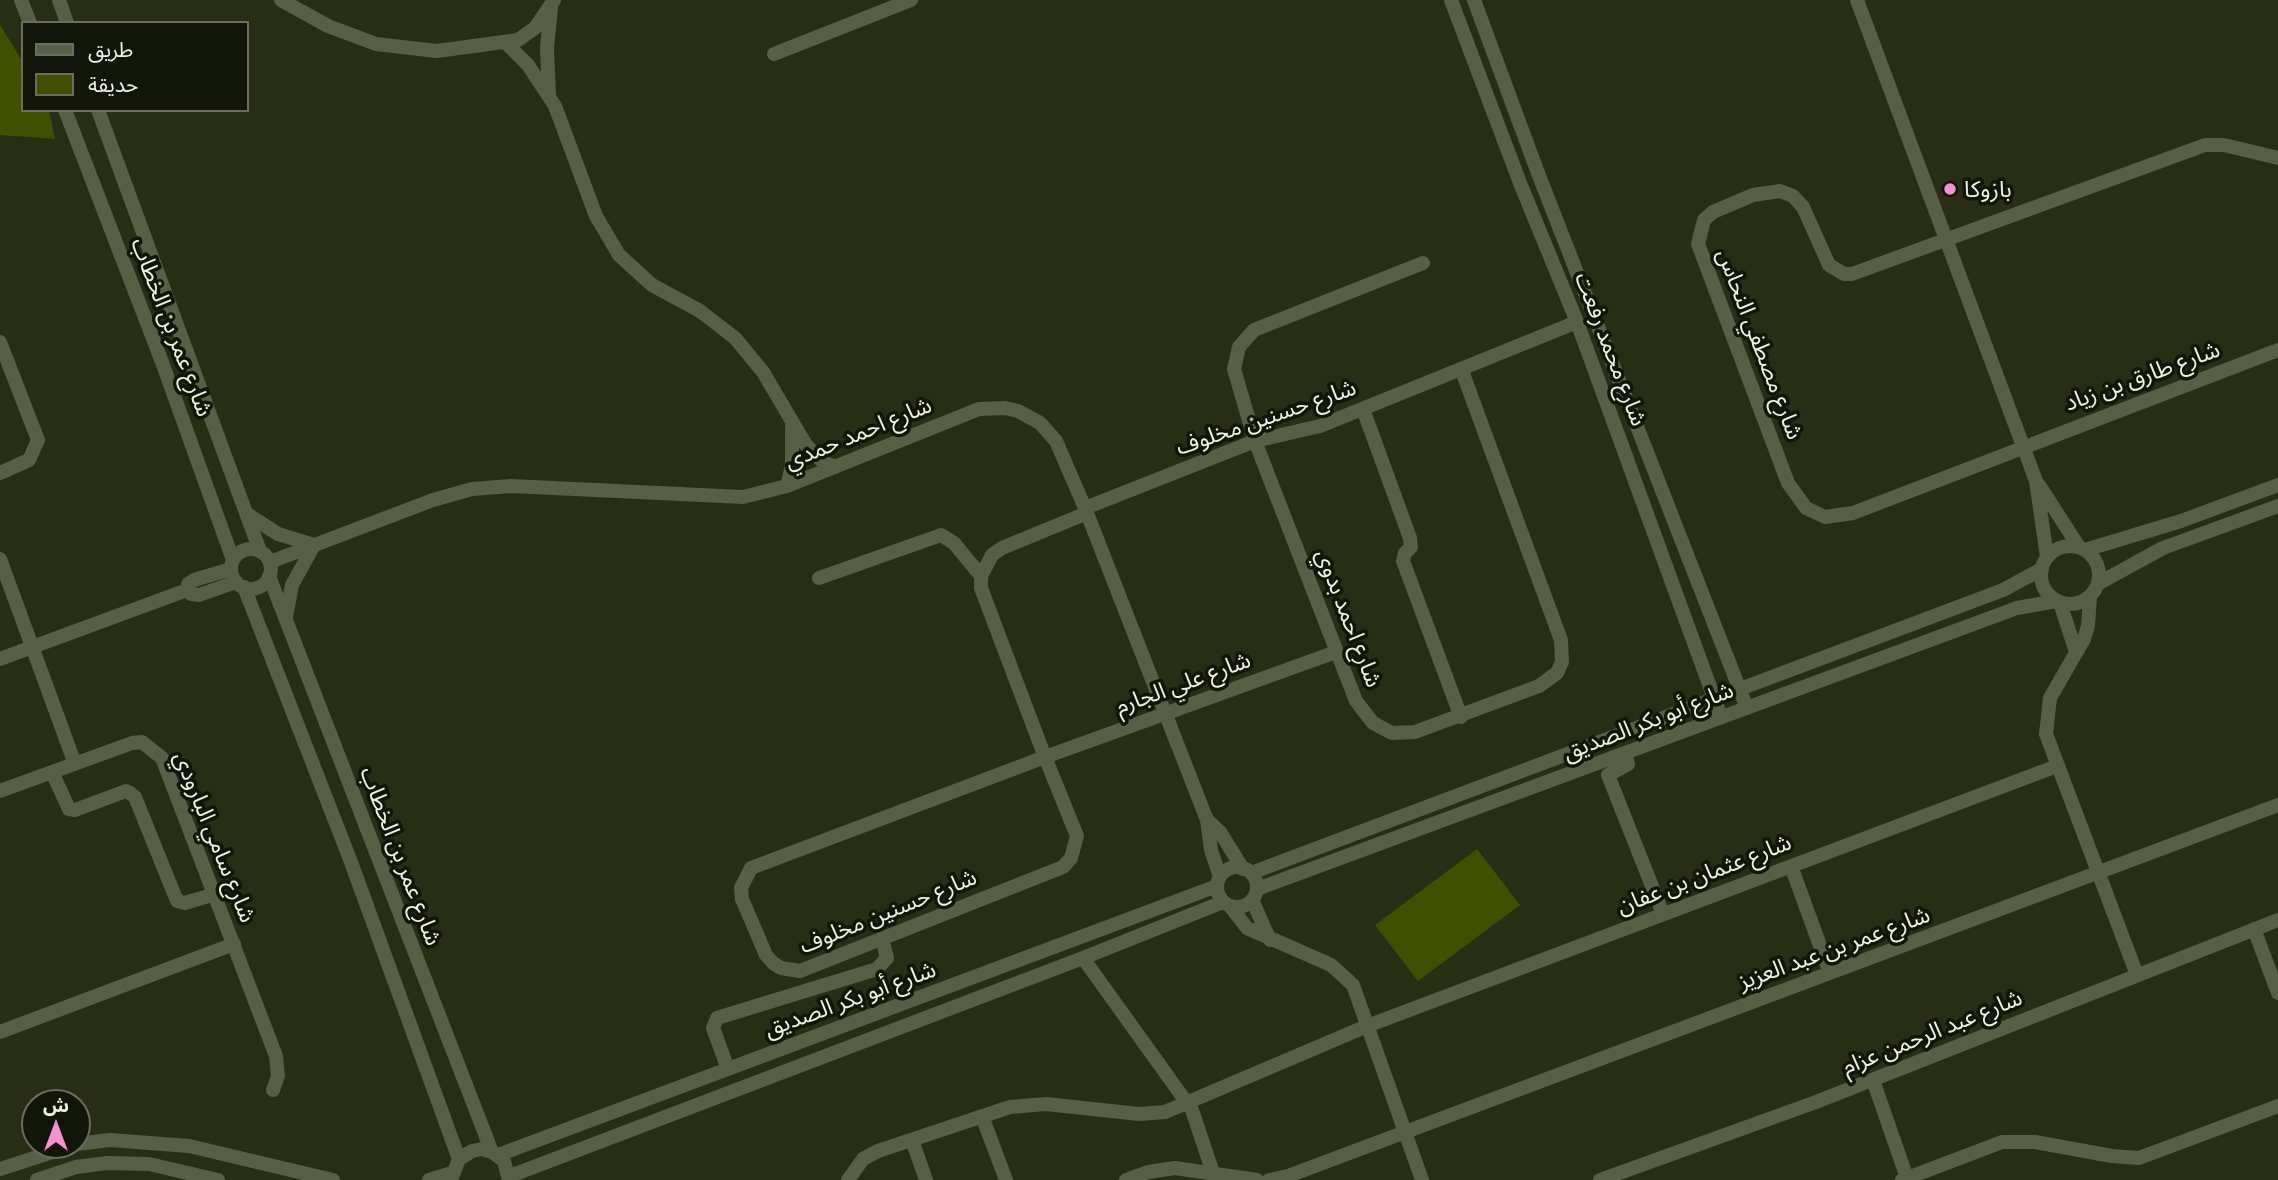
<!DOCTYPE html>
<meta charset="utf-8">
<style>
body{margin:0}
#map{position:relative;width:2278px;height:1180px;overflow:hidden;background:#272e14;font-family:"Exo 2","Noto Sans Arabic",sans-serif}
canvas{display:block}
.legend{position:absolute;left:21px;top:21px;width:228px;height:91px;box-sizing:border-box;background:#12150a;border:2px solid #6a6d60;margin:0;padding:9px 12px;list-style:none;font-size:21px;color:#edf2e2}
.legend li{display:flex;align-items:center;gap:14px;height:35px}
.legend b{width:35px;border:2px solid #6a6d60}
.north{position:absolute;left:21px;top:1089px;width:70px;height:70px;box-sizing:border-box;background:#12150a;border:2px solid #6a6d60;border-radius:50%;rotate:0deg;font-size:19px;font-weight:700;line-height:28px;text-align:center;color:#edf2e2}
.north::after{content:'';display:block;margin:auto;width:24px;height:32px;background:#f591d2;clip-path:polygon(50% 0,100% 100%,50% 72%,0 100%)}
</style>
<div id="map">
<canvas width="2278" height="1180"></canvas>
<ul class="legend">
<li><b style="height:9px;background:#575f44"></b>طريق</li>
<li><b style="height:19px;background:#415000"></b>حديقة</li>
</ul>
<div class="north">ش</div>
</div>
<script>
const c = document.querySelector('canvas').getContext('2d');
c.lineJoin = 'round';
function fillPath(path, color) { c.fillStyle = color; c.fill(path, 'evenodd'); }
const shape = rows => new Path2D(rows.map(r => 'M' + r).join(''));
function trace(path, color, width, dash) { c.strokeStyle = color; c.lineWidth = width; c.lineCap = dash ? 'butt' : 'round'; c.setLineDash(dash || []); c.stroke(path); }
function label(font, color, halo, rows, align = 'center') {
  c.font = font + ' "Exo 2","Noto Sans Arabic",sans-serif'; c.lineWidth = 7; c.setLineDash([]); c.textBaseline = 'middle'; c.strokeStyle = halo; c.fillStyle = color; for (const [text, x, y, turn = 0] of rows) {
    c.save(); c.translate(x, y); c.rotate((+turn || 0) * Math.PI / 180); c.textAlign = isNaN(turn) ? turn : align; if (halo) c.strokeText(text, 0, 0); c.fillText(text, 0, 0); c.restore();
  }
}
const green = shape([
 [0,25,23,62,23,110,49,110,55,139,0,135],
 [1477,849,1520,905,1418,981,1375,925]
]);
const minor = shape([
 [21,0,30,23],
 [59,0,67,23],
 [281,0,328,26,376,44,437,51,518,40,535,28,554,0],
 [1451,0,1520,183,1577,322,1721,717],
 [1474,0,1538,173,1747,708],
 [1857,0,2036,481,2047,557],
 [507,44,528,65,555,106,596,216,619,255,652,285,700,311,735,338,763,372,806,445,823,462,835,467],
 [774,54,911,0],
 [549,96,547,47,551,8],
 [65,110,162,362,233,560],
 [98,110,260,551],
 [2278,158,2224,145,2205,145,1852,274,1844,274,1829,265,1803,207,1793,196,1780,191,1753,195,1713,212,1704,220,1698,244,1788,483,1806,508,1825,517,1853,513,2278,350],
 [1423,263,1254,330,1239,347,1234,369,1255,441,1356,701,1373,723,1392,733,1415,732,1539,686,1557,673,1562,662,1561,640,1462,371],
 [0,342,38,440,29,460,0,473],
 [1363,409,1410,538,1411,547,1405,553,1403,561,1461,717],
 [2039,485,2079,547],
 [787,486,792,466,792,426],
 [1085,508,1255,441,1320,426,1577,322],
 [1087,513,1002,548,992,555,981,576,981,588,1029,715,1045,757,1077,836,1071,858,1063,867,800,971,781,968,773,963,766,955,742,899,741,888,751,868,1045,757,1336,652],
 [247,514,278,534,314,545,292,585,286,617],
 '2041 575a29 29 0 1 1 58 0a29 29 0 1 1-58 0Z',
 '231 569a20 20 0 1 1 40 0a20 20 0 1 1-40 0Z',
 [2085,550,2181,521,2278,485],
 [0,559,75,764],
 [270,562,433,500,472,489,511,486,743,497,787,486,979,409,1005,408,1018,411,1040,423,1056,441,1085,508,1207,820,1211,850,1220,877],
 [269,576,492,1152],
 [819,578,941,535,954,543,981,576],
 [2099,583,2163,548,2278,506],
 [244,587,351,862,459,1159],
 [187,590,191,594,199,595,236,582],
 [2090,597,2088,626,2084,639,2050,698,2046,734,2137,975],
 [2060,603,2076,652],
 [0,659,187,590,188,584,194,580,231,569],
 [1625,753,1628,764,1608,775,1663,914],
 [52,772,69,809,75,810,126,791,130,793,135,797,177,901,185,903,215,894],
 [0,791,132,743,142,742,162,758,276,1056,278,1076,273,1090],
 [1207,820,1220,832,1243,869],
 [1791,866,1830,973],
 '1217 887a20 20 0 1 1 40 0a20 20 0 1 1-40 0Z',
 [1251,873,2003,590,2042,569],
 [1257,889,2017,608,2056,601],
 [1252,900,1270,940],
 [1230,906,1247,928,1331,965,1353,985,1422,1180],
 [2254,929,2278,993],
 [1083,958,1192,1110,1213,1173],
 [0,1032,234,944],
 [728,1069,713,1028,717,1018,877,969,887,958,882,938],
 [1873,1080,1907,1178],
 [982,1116,1006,1180],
 [912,1140,926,1180],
 [77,1144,110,1140,189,1146,333,1180],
 [498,1155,1217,886],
 [0,1169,74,1145],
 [510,1176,1083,958,1223,902],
 [37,1180,76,1167,107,1163,149,1164,218,1180],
 [429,1180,452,1173],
 [451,1180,459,1159,472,1151,482,1149,492,1152,504,1161,509,1180],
 [848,1180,863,1159,878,1151,1010,1107,1046,1104,1139,1114,1165,1112,1367,1026,2057,766],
 [1126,1180,1148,1172,1175,1168,1257,1180],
 [1269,1180,1288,1176,2278,805],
 [1600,1180,1816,1102,2278,920],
 [1902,1180,2002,1142,2035,1142,2112,1156,2139,1158,2278,1106]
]);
const markers = [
 [1950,189,7,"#f591d2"]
];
const poiNames = [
 ["بازوكا",1964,189]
];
const streetNames = [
 ["شارع عمر بن الخطاب",172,327,69],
 ["شارع مصطفي النحاس",1760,344,69],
 ["شارع محمد رفعت",1611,349,69],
 ["شارع طارق بن زياد",2142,376,-20],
 ["شارع حسنين مخلوف",1266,417,-19],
 ["شارع احمد حمدي",858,433,-22],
 ["شارع احمد بدوي",1349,618,69],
 ["شارع علي الجارم",1183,683,-20],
 ["شارع أبو بكر الصديق",1648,721,-21],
 ["شارع سامي البارودي",215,837,68],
 ["شارع عمر بن الخطاب",401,856,69],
 ["شارع عثمان بن عفان",1704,874,-21],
 ["شارع حسنين مخلوف",888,911,-22],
 ["شارع عمر بن عبد العزيز",1834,948,-20],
 ["شارع أبو بكر الصديق",850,999,-20],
 ["شارع عبد الرحمن عزام",1932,1032,-22]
];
fillPath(green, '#415000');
trace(minor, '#575f44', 14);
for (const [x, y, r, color] of markers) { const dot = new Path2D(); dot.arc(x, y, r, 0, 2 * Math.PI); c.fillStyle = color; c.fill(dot); trace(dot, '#12150a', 2.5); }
label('23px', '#edf2e2', '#12150a', poiNames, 'left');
label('23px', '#edf2e2', '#12150a', streetNames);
</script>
